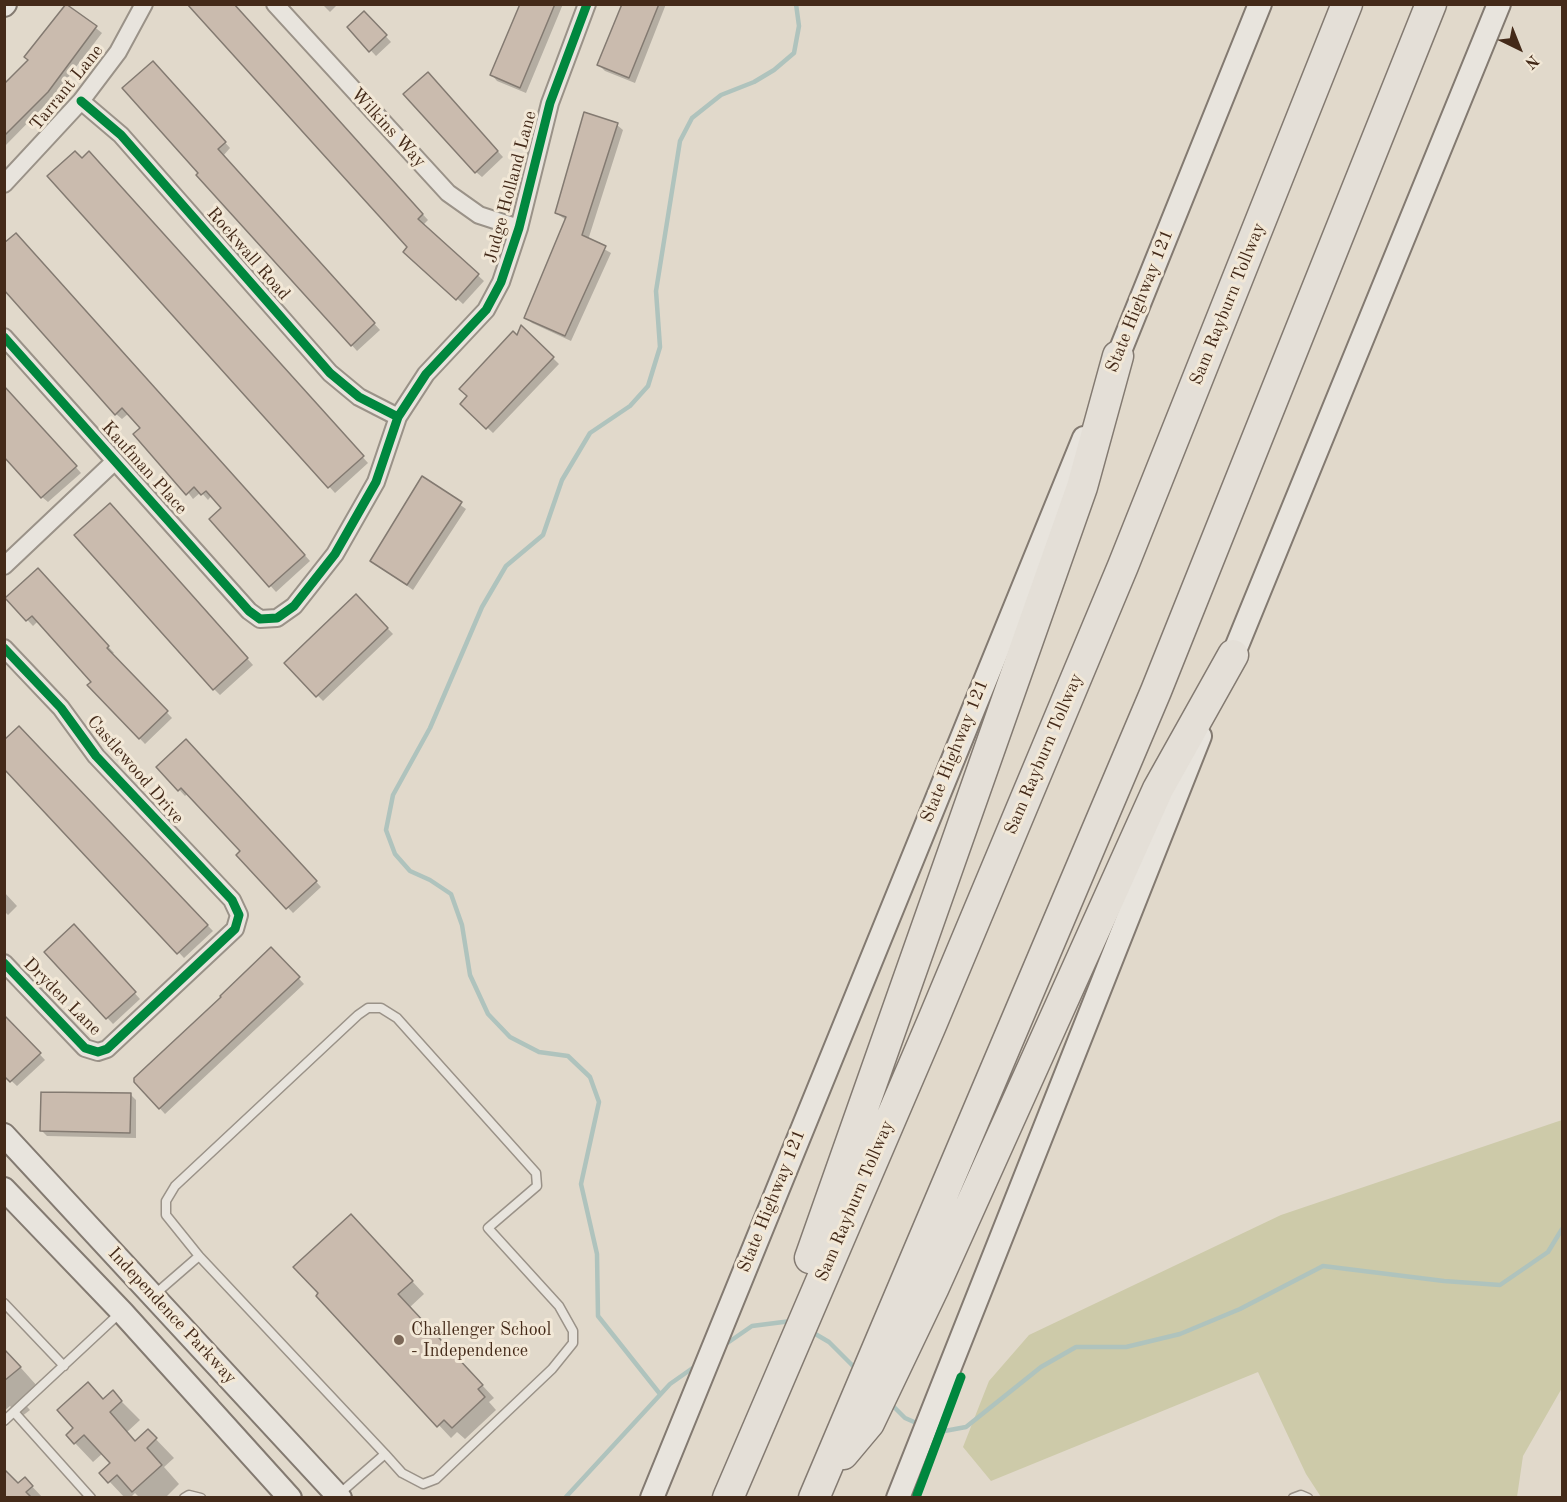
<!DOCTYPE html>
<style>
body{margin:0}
#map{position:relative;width:1567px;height:1502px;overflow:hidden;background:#e1d9cb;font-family:"Old Standard TT",serif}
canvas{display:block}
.frame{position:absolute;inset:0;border:6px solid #442a19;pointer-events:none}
.north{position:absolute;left:1489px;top:18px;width:60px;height:60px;-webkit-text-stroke:4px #f2e8d7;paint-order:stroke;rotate:137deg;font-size:16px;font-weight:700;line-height:24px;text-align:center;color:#442a19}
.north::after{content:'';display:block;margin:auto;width:21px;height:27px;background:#442a19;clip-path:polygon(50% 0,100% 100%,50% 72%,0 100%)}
</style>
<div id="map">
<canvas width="1567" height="1502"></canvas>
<div class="frame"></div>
<div class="north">N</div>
</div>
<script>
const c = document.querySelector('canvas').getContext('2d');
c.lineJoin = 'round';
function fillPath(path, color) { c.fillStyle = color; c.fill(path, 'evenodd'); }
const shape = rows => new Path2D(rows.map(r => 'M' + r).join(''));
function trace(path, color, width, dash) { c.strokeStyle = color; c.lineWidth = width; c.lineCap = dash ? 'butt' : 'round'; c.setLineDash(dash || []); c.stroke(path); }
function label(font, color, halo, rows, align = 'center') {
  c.font = font + ' "Old Standard TT",serif'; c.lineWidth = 6; c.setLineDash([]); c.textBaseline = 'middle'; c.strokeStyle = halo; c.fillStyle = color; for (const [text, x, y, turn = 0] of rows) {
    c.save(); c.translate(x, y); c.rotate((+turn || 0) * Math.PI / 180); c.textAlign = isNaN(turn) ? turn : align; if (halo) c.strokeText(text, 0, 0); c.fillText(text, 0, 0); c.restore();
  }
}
const green = shape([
 [1562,1120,1562,1388,1523,1456,1517,1497,1321,1497,1306,1474,1258,1372,991,1481,963,1447,989,1381,1029,1335,1281,1215]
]);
const shadow = shape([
 [232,4,428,220,423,225,484,281,463,304,411,257,409,247],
 [322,4,338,4,330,12],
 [521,4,563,4,526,93,497,81,492,75],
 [624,4,666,4,635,83,605,71,599,65],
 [67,5,102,33,53,97,4,147,4,86,30,61],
 [364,13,391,42,376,56,349,27],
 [158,68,230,148,223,156,380,330,357,351,200,173],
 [433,80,503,157,482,177,476,172],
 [617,125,623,130,588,240,611,253,571,341,532,323,526,318,566,220,556,213],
 [95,159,368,463,335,493,49,176,82,160],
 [22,240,310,561,276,592,211,519,223,508,212,495,208,500,201,492,193,499,129,413,122,419,116,414],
 [522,328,559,364,493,433,462,404,517,337],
 [4,387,81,473,48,502,42,497],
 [422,478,466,509,413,590,372,561],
 [116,510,253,665,220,695,214,689],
 [44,576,114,653,112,654,172,718,145,744,89,685,93,682,38,621,33,626,7,598],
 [356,596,393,634,323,701,286,663],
 [19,729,213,931,184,958,4,767],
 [192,747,321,887,293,913,238,855,242,851,188,793,185,796,158,767],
 [4,892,17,906,8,915,4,911],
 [79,932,140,999,113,1024,46,952],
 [271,949,304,984,165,1114,134,1080,224,997],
 [4,1016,45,1060,17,1086,4,1074],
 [131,1095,136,1100,136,1138,47,1136,41,1130],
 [363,1228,424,1294,410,1307,494,1398,489,1402,496,1410,465,1439,457,1432,451,1438,318,1296],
 [4,1349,38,1387,22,1401,30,1410,21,1417,10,1406,4,1411],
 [112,1392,140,1420,127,1432,136,1442,148,1431,174,1458,164,1467,179,1484,165,1498,140,1498,135,1493,130,1498,125,1498,109,1481,112,1463,103,1453,93,1462,75,1443,104,1400],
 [4,1470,19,1484,25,1479,43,1498,4,1498]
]);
const stream = shape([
 [812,1332,829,1342,858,1371],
 [723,1346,752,1326,791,1321],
 [660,1394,598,1316,597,1254,581,1184,599,1102,590,1077,568,1056,539,1052,510,1037,488,1014,470,975,462,925,451,894,430,880,410,871,395,854,386,830,393,795,430,728,482,607,506,566,543,535,562,480,590,433,630,406,648,386,660,347,656,291,680,141,692,118,721,95,754,82,774,70,794,53,799,26,796,4],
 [889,1402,905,1418,921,1425],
 [931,1429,939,1432,966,1427,1041,1367,1076,1347,1126,1347,1180,1334,1240,1309,1323,1266,1444,1281,1500,1285,1548,1252,1562,1229],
 [565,1498,670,1384,697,1365]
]);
const building = shape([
 [66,4,97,26,48,92,4,136,4,84,28,60,24,57,66,4],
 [187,4,234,4,282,57,423,214,418,219,479,274,456,300,403,252,407,247,187,4],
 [520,4,555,4,520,88,490,75,520,4],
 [622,4,659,4,629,78,597,65,622,4],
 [364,11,387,35,369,52,347,27,364,11],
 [153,61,226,142,218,149,375,323,351,346,196,175,198,173,122,88,153,61],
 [428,72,498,151,475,173,403,94,428,72],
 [584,112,618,123,582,235,606,246,565,336,524,318,566,217,555,213,584,112],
 [75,151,82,158,89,151,364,456,328,488,47,176,75,151],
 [16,233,305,555,269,587,209,519,221,508,206,491,201,495,194,487,186,495,133,434,140,428,122,408,115,415,4,290,4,243,16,233],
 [521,325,554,357,486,429,460,404,467,396,459,389,513,331,517,335,521,325],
 [4,386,77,466,41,498,4,457,4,386],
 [422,476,462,502,407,585,370,561,422,476],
 [110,503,248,658,213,690,74,535,110,503],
 [38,568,109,646,107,648,168,711,139,739,87,685,91,682,32,616,26,621,5,598,38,568],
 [356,594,388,628,316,697,284,663,356,594],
 [19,726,208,925,177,954,4,769,4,740,19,726],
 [186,739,317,881,286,909,236,855,240,851,181,788,178,791,156,767,186,739],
 [74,924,136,992,106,1019,44,952,74,924],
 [271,947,300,977,159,1109,134,1082,134,1078,221,997,220,996,271,947],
 [4,1015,41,1053,10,1082,4,1076,4,1015],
 [41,1092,131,1093,130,1133,40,1131,41,1092],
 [351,1214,413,1281,398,1294,483,1385,478,1389,485,1397,452,1428,444,1420,437,1427,316,1296,318,1293,293,1267,351,1214],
 [4,1349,21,1367,4,1381,4,1349],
 [88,1382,103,1399,113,1390,122,1401,110,1412,135,1441,148,1429,157,1438,147,1448,162,1465,132,1492,117,1475,108,1483,99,1473,110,1463,84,1435,74,1444,66,1435,73,1428,57,1410,88,1382],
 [4,1469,18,1483,25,1477,33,1486,26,1492,31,1497,4,1497,4,1469]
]);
const lane = shape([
 [154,1295,199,1256],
 [4,1303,64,1366],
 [14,1412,91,1498],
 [4,1421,121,1312],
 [338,1495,385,1454,199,1256,166,1215,166,1201,175,1186,358,1015,368,1008,381,1008,397,1018,536,1173,537,1186,488,1228,559,1306,573,1331,573,1343,552,1369,436,1479,423,1484,402,1473,385,1454],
 [184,1498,189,1495,201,1498],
 [1293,1498,1301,1495,1308,1498]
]);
const street = shape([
 [275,4,448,193,479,215,519,228],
 [81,101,121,135,330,373,359,397,398,417],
 [4,184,81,101,118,52,144,4],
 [4,337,249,611,260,619,277,618,294,606,335,554,376,482,398,417,426,374,486,310,501,282,519,228,550,103,587,4],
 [4,566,115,461],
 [4,648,61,708,96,756,232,900,239,915,235,929,107,1049,98,1052,85,1048,4,963]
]);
const secondary = shape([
 [4,5,5,4],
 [1112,371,1260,4],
 [1227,670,1499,4],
 [4,1135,340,1498],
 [4,1189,122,1312,290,1498],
 [652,1498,1084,438],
 [898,1498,1200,736]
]);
const highway = shape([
 [810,1258,1082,487,1118,356],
 [843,1454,869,1423,933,1289,1158,789,1233,655],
 [728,1498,931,1025,1123,566,1347,4],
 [814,1498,1156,691,1431,4]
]);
const cycleway = shape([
 [81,101,121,135,330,373,359,397,398,417],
 [4,337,249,611,260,619,277,618,294,606,335,554,376,482,398,417,426,374,486,310,501,282,519,228,550,103,587,4],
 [4,648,61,708,96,756,232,900,239,915,235,929,107,1049,98,1052,85,1048,4,963],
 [917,1495,961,1377]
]);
const markers = [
 [399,1340,6,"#7b6757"]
];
const streetNames = [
 ["Tarrant Lane",67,88,-51],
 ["Wilkins Way",388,128,47],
 ["Judge Holland Lane",511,187,-75],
 ["Rockwall Road",248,254,49],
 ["State Highway 121",1140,301,-68],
 ["Sam Rayburn Tollway",1228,304,-68],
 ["Kaufman Place",144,468,48],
 ["State Highway 121",955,751,-68],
 ["Sam Rayburn Tollway",1044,754,-67],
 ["Castlewood Drive",135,770,49],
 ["Dryden Lane",62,997,45],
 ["State Highway 121",772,1201,-68],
 ["Sam Rayburn Tollway",855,1201,-67],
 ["Independence Parkway",172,1316,47]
];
const poiNames = [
 ["Challenger School",411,1330],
 ["- Independence",411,1351]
];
fillPath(green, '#cdcaa9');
fillPath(shadow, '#0003');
trace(stream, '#afc3bd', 4.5);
fillPath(building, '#cabbae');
trace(building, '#837a71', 1.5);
trace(lane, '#9a9288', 11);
trace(street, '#9a9288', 20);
trace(secondary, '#837a71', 26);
trace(highway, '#837a71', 33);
trace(lane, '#e8e4dd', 8);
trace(street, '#e8e4dd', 16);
trace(secondary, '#e8e4dd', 22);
trace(highway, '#e4dfd7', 30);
trace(cycleway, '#00873e', 9);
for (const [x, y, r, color] of markers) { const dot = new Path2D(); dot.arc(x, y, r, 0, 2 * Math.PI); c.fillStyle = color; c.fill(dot); trace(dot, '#f2e8d7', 2); }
label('18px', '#442a19', '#f2e8d7', streetNames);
label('18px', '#442a19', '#f2e8d7', poiNames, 'left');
</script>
